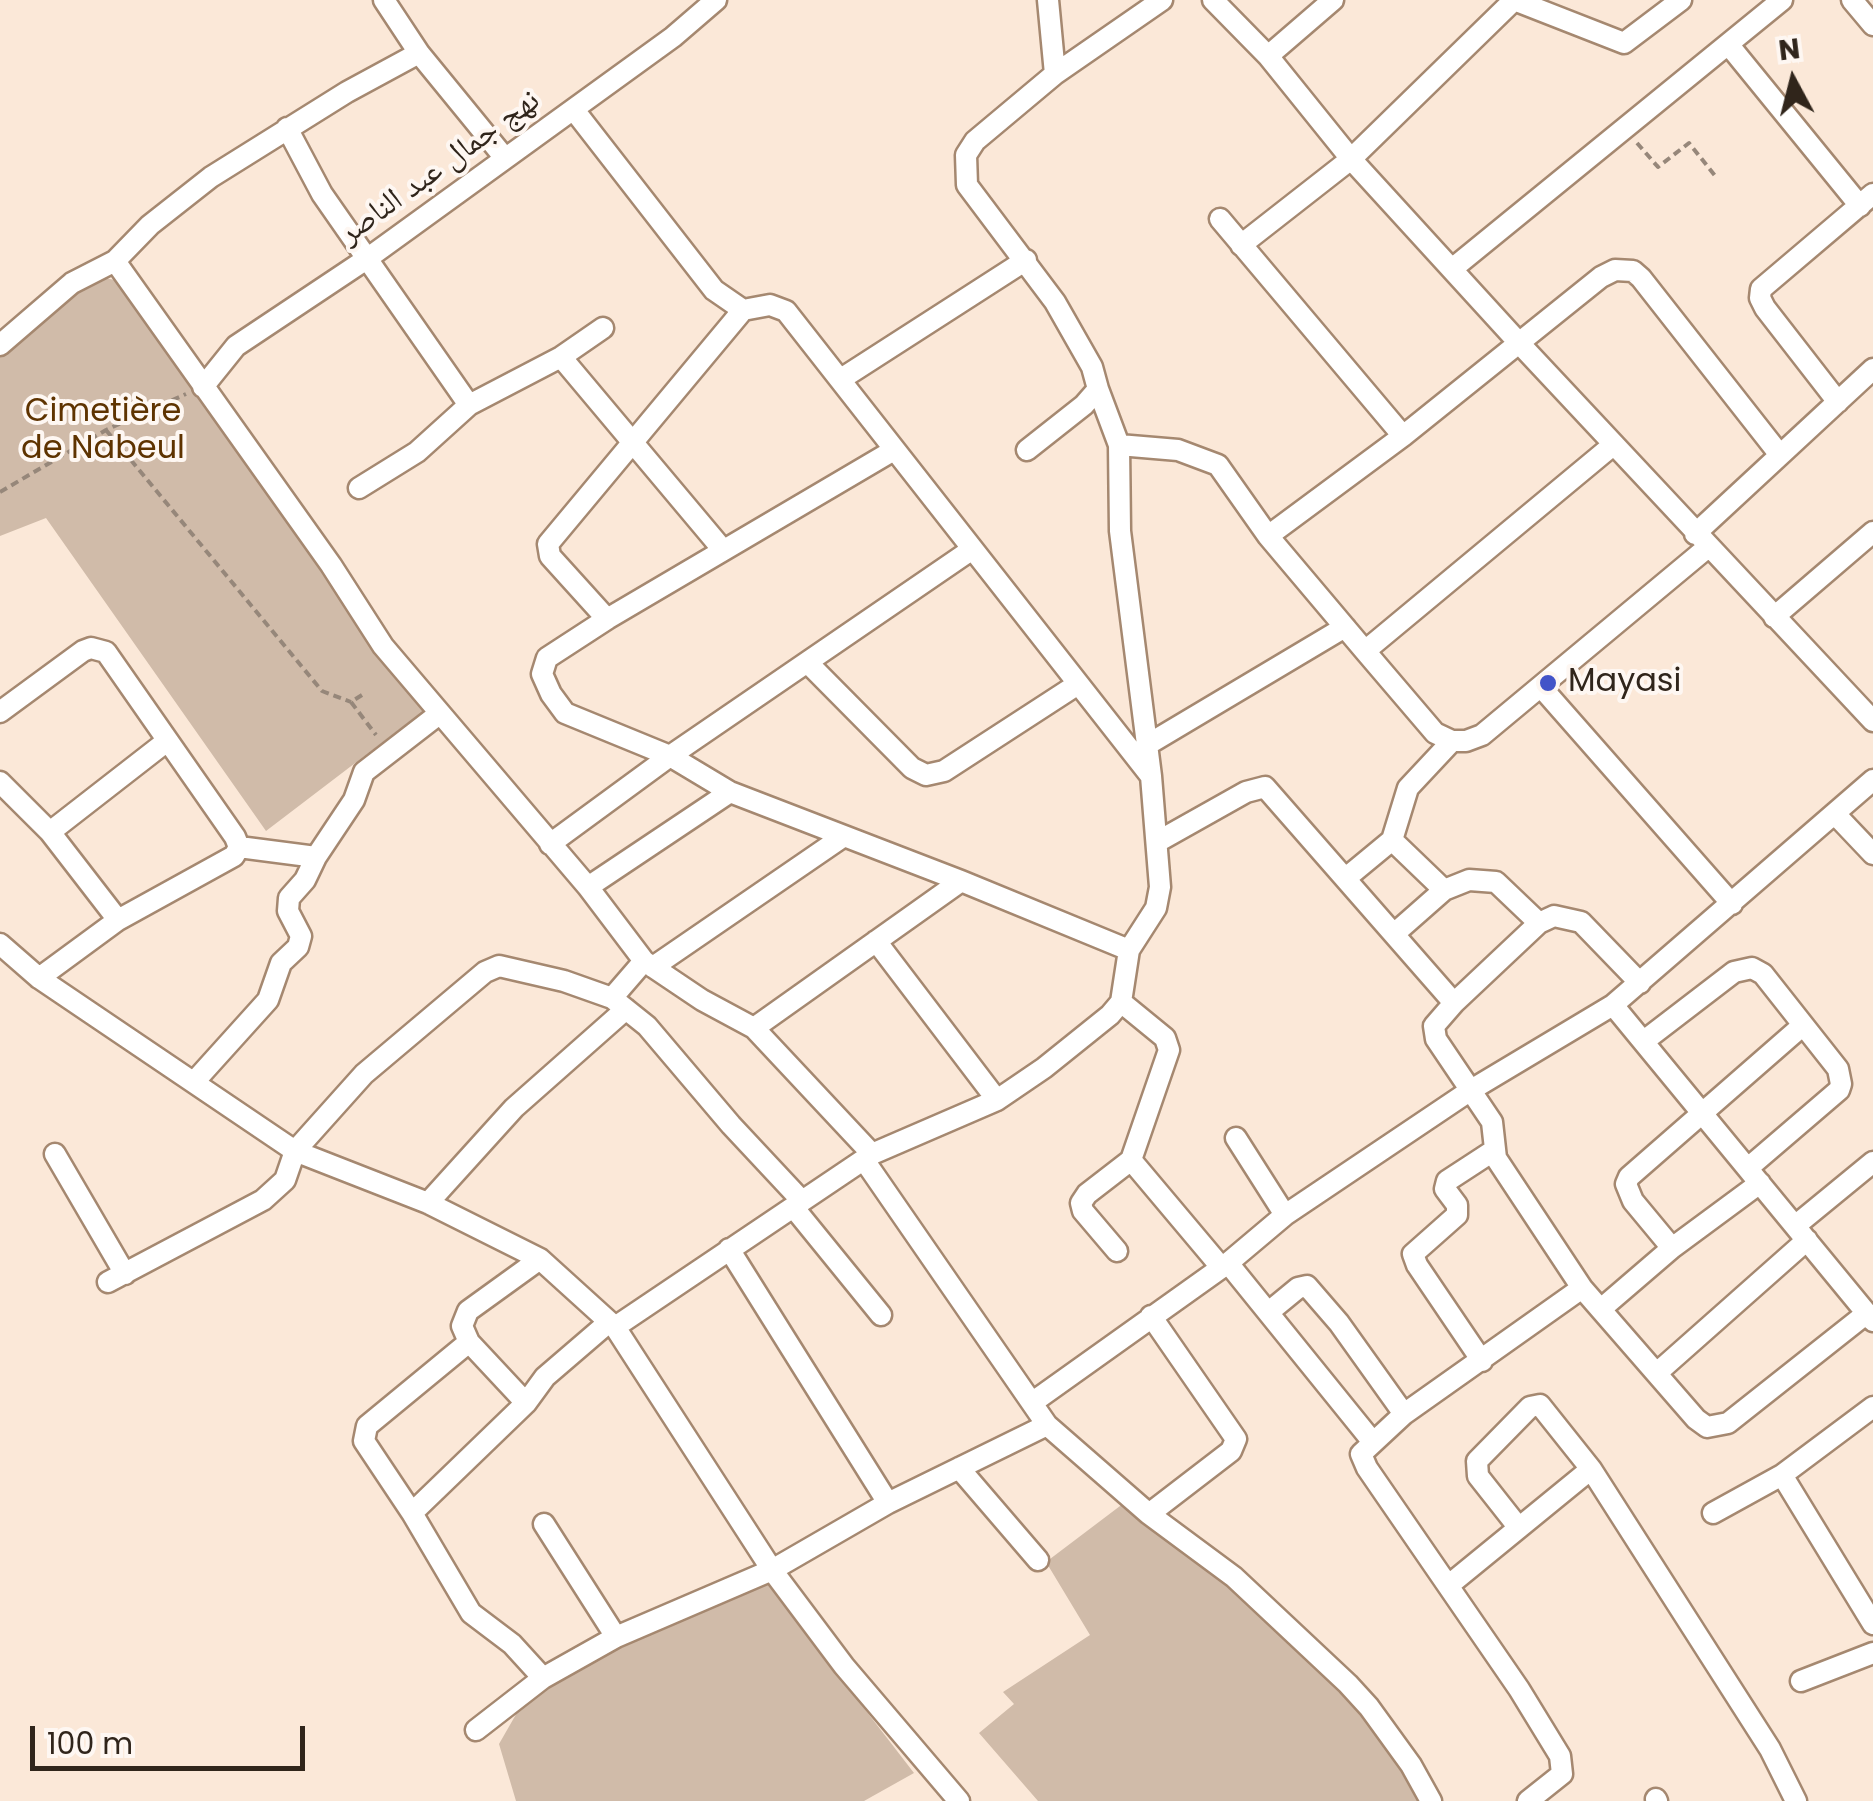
<!DOCTYPE html>
<meta charset="utf-8">
<style>
body{margin:0}
#map{position:relative;width:1873px;height:1801px;overflow:hidden;background:#fbe8d8;font-family:Poppins,sans-serif}
canvas{display:block}
.north{position:absolute;left:1743px;top:30px;width:100px;height:100px;-webkit-text-stroke:8px #fef7f2;paint-order:stroke;rotate:353deg;font-size:28px;font-weight:700;line-height:40px;text-align:center;color:#30251b}
.north::after{content:'';display:block;margin:auto;width:35px;height:45px;background:#30251b;clip-path:polygon(50% 0,100% 100%,50% 72%,0 100%)}
.scale{position:absolute;left:30px;top:1726px;width:275px;height:45px;box-sizing:border-box;border:5px solid #30251b;border-top:0;padding-left:12px;font-size:30px;line-height:35px;white-space:nowrap;color:#30251b;-webkit-text-stroke:8px #fef7f2;paint-order:stroke}
</style>
<div id="map">
<canvas width="1873" height="1801"></canvas>
<div class="north">N</div>
<div class="scale">100 m</div>
</div>
<script>
const c = document.querySelector('canvas').getContext('2d');
c.lineJoin = 'round';
function fillPath(path, color) { c.fillStyle = color; c.fill(path, 'evenodd'); }
const shape = rows => new Path2D(rows.map(r => 'M' + r).join(''));
function trace(path, color, width, dash) { c.strokeStyle = color; c.lineWidth = width; c.lineCap = dash ? 'butt' : 'round'; c.setLineDash(dash || []); c.stroke(path); }
function label(font, color, halo, rows, align = 'center') {
  c.font = font + ' Poppins,"Noto Naskh Arabic",sans-serif'; c.lineWidth = 8; c.setLineDash([]); c.textBaseline = 'middle'; c.strokeStyle = halo; c.fillStyle = color; for (const [text, x, y, turn = 0] of rows) {
    c.save(); c.translate(x, y); c.rotate((+turn || 0) * Math.PI / 180); c.textAlign = isNaN(turn) ? turn : align; if (halo) c.strokeText(text, 0, 0); c.fillText(text, 0, 0); c.restore();
  }
}
const green = shape([
 [96,276,124,282,426,709,266,831,46,518,0,536,0,354],
 [1124,1503,1218,1567,1370,1715,1423,1801,1038,1801,979,1733,1014,1704,1003,1692,1090,1635,1046,1562],
 [766,1581,914,1773,864,1801,516,1801,499,1744,530,1690]
]);
const path = shape([
 [1637,143,1658,167,1689,143,1716,177],
 [106,430,322,691,351,702],
 [0,492,106,430,186,394],
 [362,695,351,702,376,735]
]);
const minor = shape([
 [384,0,419,53],
 [1048,0,1055,74],
 [1213,0,1268,56,1351,159,1520,344,1873,721],
 [1514,0,1624,43,1681,0],
 [1852,0,1873,25],
 [1728,44,1860,206],
 [1268,56,1333,0],
 [574,110,714,290,743,310,770,305,786,311,1150,775],
 [287,128,322,194,469,405],
 [504,157,419,53,347,92,211,177,150,225,115,261,331,565,383,646,588,887,644,961,702,1000,754,1028,872,1154],
 [1220,219,1403,436],
 [1241,245,1351,159,1514,0],
 [1452,269,1782,0],
 [743,310,548,544,550,556,607,619,547,658,542,674,551,694,565,713,670,756,730,792,961,881,1129,950],
 [0,345,72,283,115,261],
 [561,357,723,550],
 [841,379,1026,260],
 [203,387,236,346,368,258,673,37,716,0],
 [1838,402,1765,308,1760,298,1761,289,1873,194],
 [1119,445,1178,450,1218,465,1268,536,1365,651,1435,733,1452,741,1466,741,1482,735,1708,547],
 [1027,450,1084,405,1098,389,1092,367,1055,302,967,185,966,155,975,141,1055,74,1162,0],
 [359,488,417,452,469,405,561,357,603,328],
 [1695,534,1873,369],
 [1268,536,1403,436,1601,277,1615,270,1633,271,1641,278,1780,455],
 [1774,617,1873,532],
 [607,619,894,450],
 [1365,651,1613,445],
 [808,663,912,768,926,775,944,771,1078,684],
 [1542,688,1732,904],
 [0,712,83,651,91,648,106,652,235,837,239,847,234,856,118,920,39,978],
 [1147,745,1345,627],
 [0,782,50,832,118,920],
 [1835,814,1873,854],
 [50,832,167,741],
 [1392,840,1444,890],
 [1157,842,1246,792,1265,787,1454,1003],
 [550,844,670,756,971,550],
 [239,847,316,857],
 [1346,878,1392,840,1408,788,1452,741],
 [588,887,730,792],
 [1394,934,1444,890,1469,880,1496,882,1539,923],
 [876,941,997,1100],
 [0,944,39,978,295,1151,428,1203,540,1259,615,1327,772,1570,844,1666,959,1801],
 [653,967,844,836],
 [1640,983,1581,922,1554,916,1539,923,1454,1003,1434,1026,1436,1039,1492,1122,1496,1158,1582,1288,1696,1419,1707,1427,1728,1423,1867,1313],
 [612,998,644,961],
 [1613,1005,1873,1321],
 [754,1028,961,881],
 [1644,1041,1734,972,1752,968,1763,974,1838,1069,1841,1084,1839,1090,1748,1168],
 [194,1082,268,1000,281,963,298,947,301,936,288,911,289,898,305,880,316,857,354,800,364,772,439,714],
 [1236,1138,1285,1215],
 [55,1154,125,1274],
 [864,1160,1047,1425,1149,1514,1234,1577,1348,1684,1369,1707,1411,1765,1431,1801],
 [1131,1160,1221,1267],
 [428,1203,514,1108,626,1009],
 [794,1208,881,1315],
 [1795,1226,1873,1162],
 [1672,1248,1633,1201,1626,1184,1629,1177,1802,1026],
 [729,1249,888,1503],
 [1117,1251,1083,1211,1081,1203,1087,1194,1131,1160,1169,1050,1165,1038,1121,1002],
 [540,1259,468,1311,462,1326,469,1342,367,1426,364,1441,412,1513,471,1613,512,1644,543,1678],
 [1228,1263,1372,1441],
 [108,1282,263,1200,285,1180,295,1151,364,1074,485,972,499,966,564,981,612,998,647,1026,731,1125,802,1201],
 [1601,1309,1672,1248,1760,1183],
 [1270,1311,1298,1288,1307,1286,1339,1323,1404,1414],
 [615,1327,872,1154,997,1100,1044,1068,1110,1015,1121,1002,1129,950,1156,908,1160,887,1151,776,1120,531,1119,445,1098,389],
 [469,1342,526,1403],
 [1482,1361,1417,1265,1413,1254,1457,1215,1457,1205,1445,1189,1447,1181,1493,1151],
 [1658,1372,1807,1240],
 [1033,1402,1228,1263,1285,1215,1471,1090,1613,1005,1873,780],
 [959,1468,1038,1560],
 [1782,1475,1873,1624],
 [412,1513,526,1403,545,1377,609,1322],
 [1713,1513,1782,1475,1873,1407],
 [1149,1514,1231,1451,1236,1439,1151,1316],
 [544,1524,616,1637],
 [1519,1528,1478,1476,1477,1461,1530,1407,1540,1405,1591,1469,1770,1749,1796,1801],
 [1449,1585,1591,1469],
 [1801,1681,1873,1653],
 [476,1730,543,1678,616,1637,772,1570,888,1503,1047,1425],
 [1656,1799,1657,1801],
 [1528,1801,1562,1774,1560,1756,1519,1689,1367,1468,1361,1454,1404,1414,1582,1288]
]);
const markers = [
 [1548,683,10,"#4254c8"]
];
const streetNames = [
 ["نهج جمال عبد الناصر",440,168,-36]
];
const parkNames = [
 ["Cimetière",103,413],
 ["de Nabeul",103,450]
];
const poiNames = [
 ["Mayasi",1568,683]
];
fillPath(green, '#d0bba9');
trace(minor, '#a58870', 25);
trace(path, '#96877a', 4, [8, 5]);
trace(minor, '#fff', 20);
for (const [x, y, r, color] of markers) { const dot = new Path2D(); dot.arc(x, y, r, 0, 2 * Math.PI); c.fillStyle = color; c.fill(dot); trace(dot, '#fef7f2', 4); }
label('32px', '#30251b', '#fef7f2', streetNames);
label('32px', '#5e3300', '#fef7f2', parkNames);
label('32px', '#30251b', '#fef7f2', poiNames, 'left');
</script>
